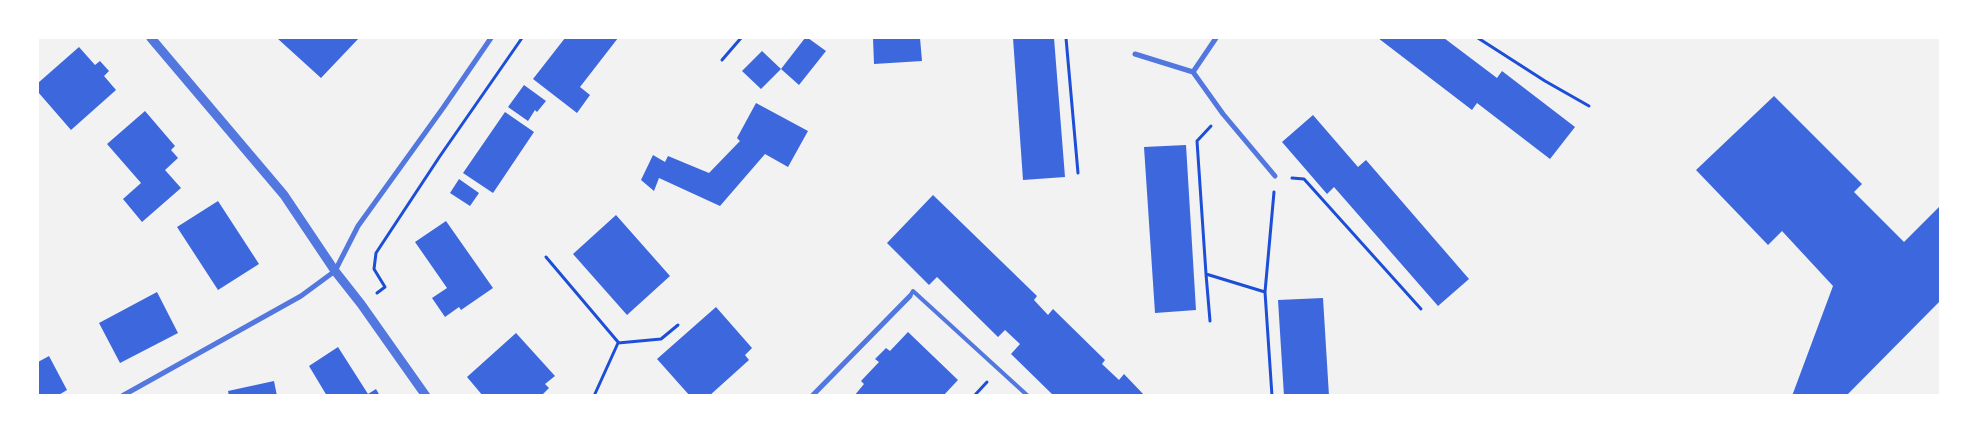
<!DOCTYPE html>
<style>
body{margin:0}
#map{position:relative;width:1978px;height:433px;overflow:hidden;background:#f2f2f2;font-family:"Varela Round",sans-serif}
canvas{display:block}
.frame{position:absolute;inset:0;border:39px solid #fff;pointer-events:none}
</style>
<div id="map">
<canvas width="1978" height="433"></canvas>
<div class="frame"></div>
</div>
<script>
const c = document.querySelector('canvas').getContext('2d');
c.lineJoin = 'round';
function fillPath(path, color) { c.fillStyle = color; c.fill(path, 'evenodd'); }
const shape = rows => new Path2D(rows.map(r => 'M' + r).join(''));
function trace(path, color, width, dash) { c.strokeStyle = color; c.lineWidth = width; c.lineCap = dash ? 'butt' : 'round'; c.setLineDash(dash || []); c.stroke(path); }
const building = shape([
 [277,38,359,38,321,78],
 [565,38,618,38,580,87,590,95,577,113,533,79],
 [805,38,808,38,826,51,799,85,781,69],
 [873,38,920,38,922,61,874,64],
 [1013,38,1054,38,1065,177,1023,180],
 [1378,38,1444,38,1497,78,1502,71,1575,127,1550,159,1477,103,1472,110],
 [79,47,95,65,100,61,109,71,104,76,116,90,71,130,38,92,38,83],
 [762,51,781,69,761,89,742,71],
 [524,85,546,101,537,112,535,110,528,121,508,107],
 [1774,96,1862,184,1854,192,1904,242,1940,206,1940,301,1846,396,1792,396,1833,286,1782,231,1768,245,1696,170],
 [756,103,808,131,788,167,765,154,720,206,659,178,654,191,641,180,653,155,665,162,668,156,709,173,740,141,737,138],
 [145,111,175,146,171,150,178,158,165,170,181,188,142,222,123,199,141,183,107,144],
 [505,112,534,132,493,193,463,173],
 [1313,115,1358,167,1366,160,1469,279,1438,306,1334,187,1327,194,1282,142],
 [1186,145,1196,310,1155,313,1144,147],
 [459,179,479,193,470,206,450,193],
 [933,195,1037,296,1034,300,1048,315,1053,309,1105,360,1102,364,1119,380,1124,374,1145,396,1054,396,1011,354,1020,344,1005,330,998,337,937,277,929,285,887,243],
 [218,201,259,264,218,290,177,227],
 [616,215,670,276,627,315,573,254],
 [446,221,493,288,461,310,459,307,445,317,432,298,447,288,415,242],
 [157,292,178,333,120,363,99,323],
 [1323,298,1329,396,1284,396,1278,300],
 [716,307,752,348,745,355,749,360,709,396,702,394,690,396,657,359],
 [908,332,958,380,943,396,854,396,864,384,861,381,879,362,875,359,886,348,890,351],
 [516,333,555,376,545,384,549,388,541,396,483,396,467,377],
 [338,347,368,394,376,389,380,396,327,396,309,366],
 [49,356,67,390,57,396,38,396,38,362],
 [274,381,277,396,229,396,228,391]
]);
const path = shape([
 [1066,38,1078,173],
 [1478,38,1545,81,1589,106],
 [722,60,741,38],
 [1292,178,1304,179,1421,309],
 [546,257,618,342],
 [1206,274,1197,141,1211,126],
 [377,293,385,287,374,269,376,253,440,156,522,38],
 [1210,321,1206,274,1265,292],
 [594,396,618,343,661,339,678,325],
 [974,396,987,382],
 [1272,396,1265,292,1274,192]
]);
const service = shape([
 [910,296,913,291,1028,396]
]);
const minor = shape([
 [1216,38,1193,72,1223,114,1275,176],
 [1135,54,1193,72],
 [122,396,301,296,335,271,358,226,443,108,491,38],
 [812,396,910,296]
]);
const tertiary = shape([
 [151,38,284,195,335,271,361,304,426,396]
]);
fillPath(building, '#3d67dc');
trace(path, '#1d4ed8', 3);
trace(service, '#5277de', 4);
trace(minor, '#5277de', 5);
trace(tertiary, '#5277de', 9);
</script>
